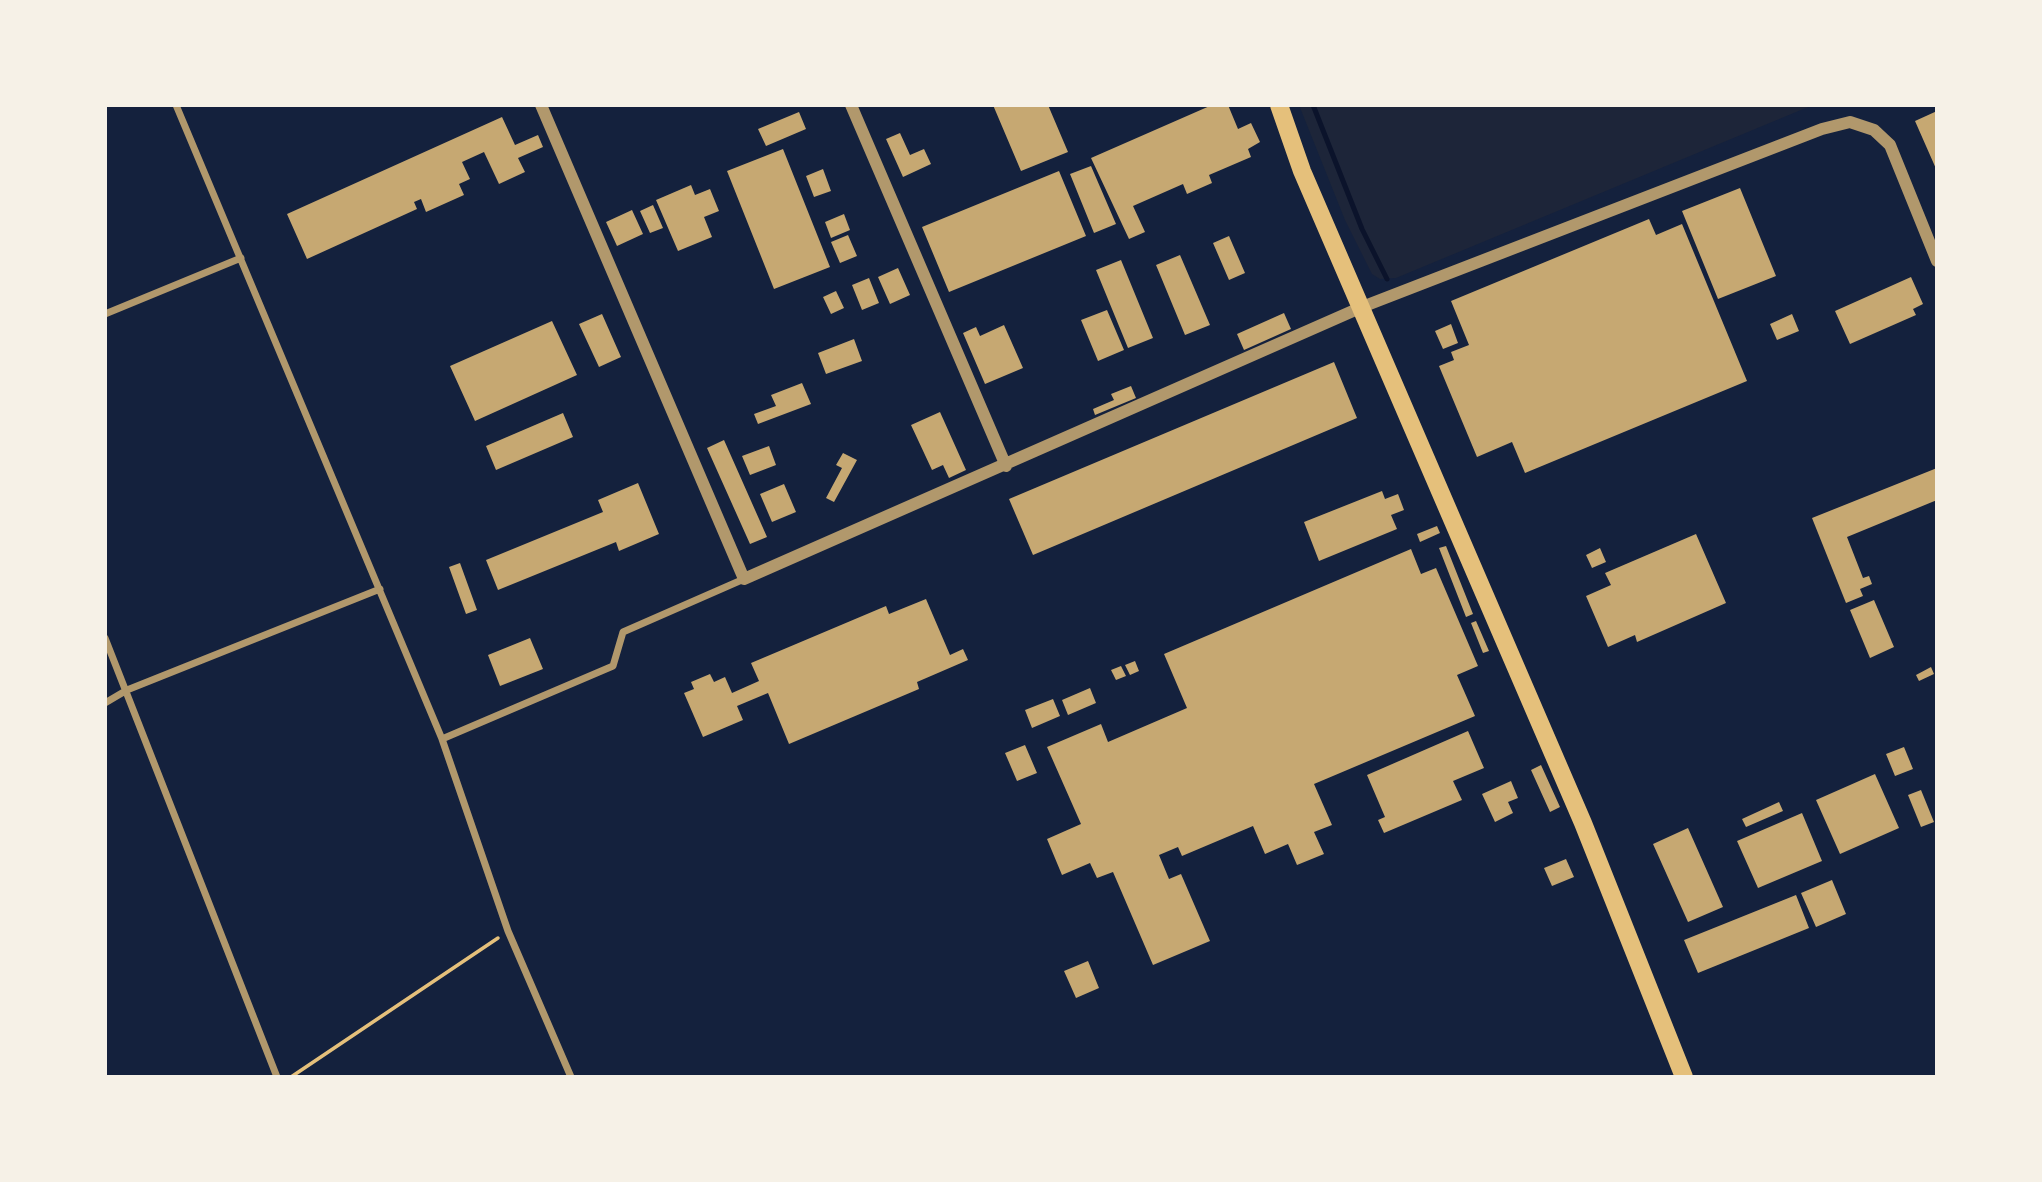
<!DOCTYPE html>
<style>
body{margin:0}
#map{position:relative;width:2042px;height:1182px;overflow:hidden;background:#14213d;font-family:Barlow,sans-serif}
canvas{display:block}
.frame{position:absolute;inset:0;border:107px solid #f6f1e7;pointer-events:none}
</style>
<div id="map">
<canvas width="2042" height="1182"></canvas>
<div class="frame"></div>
</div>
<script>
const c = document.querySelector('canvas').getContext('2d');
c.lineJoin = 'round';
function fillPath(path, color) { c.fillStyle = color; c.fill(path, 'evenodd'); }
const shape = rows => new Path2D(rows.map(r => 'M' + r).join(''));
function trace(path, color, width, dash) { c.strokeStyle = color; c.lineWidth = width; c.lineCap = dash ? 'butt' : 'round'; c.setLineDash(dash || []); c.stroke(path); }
const green = shape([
 [1299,105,1813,105,1396,278,1380,279,1372,274,1345,220]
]);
const stream = shape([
 [1313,105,1362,229,1387,279]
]);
const building = shape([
 [993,105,1048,105,1068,152,1021,171],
 [1212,105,1228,105,1238,129,1251,123,1260,142,1248,149,1251,157,1209,175,1212,183,1187,194,1183,184,1133,206,1145,232,1129,239,1091,158],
 [1937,111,1937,171,1915,121],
 [799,112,806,129,766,146,758,129],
 [502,117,515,145,538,135,543,147,518,158,525,172,499,184,484,152,462,162,470,179,459,184,464,195,426,212,421,199,414,202,417,209,307,259,287,214],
 [900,133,910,155,924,149,931,164,903,177,886,139],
 [783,149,830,267,774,289,727,171],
 [1091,166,1116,224,1094,233,1070,174],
 [823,169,831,191,814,197,806,176],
 [1059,171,1086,236,949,292,922,227],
 [691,185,695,195,710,189,719,211,704,217,712,237,678,251,656,200],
 [1740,188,1776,276,1718,299,1682,211],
 [653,205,663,228,650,233,640,211],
 [632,210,643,234,617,246,606,222],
 [844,214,850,230,831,238,825,222],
 [1649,219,1656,235,1682,224,1747,381,1525,473,1512,442,1477,457,1439,366,1454,360,1451,352,1469,345,1451,301],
 [848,235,857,256,840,263,831,242],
 [1229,236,1245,273,1229,280,1213,243],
 [1180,255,1210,325,1185,335,1156,265],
 [1121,260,1153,338,1128,348,1096,270],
 [898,268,910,295,890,304,878,277],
 [1911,277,1923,304,1913,309,1916,315,1850,344,1835,311],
 [869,278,879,303,862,310,852,285],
 [836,291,844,308,831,314,823,297],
 [1107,310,1124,350,1098,361,1081,320],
 [1284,313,1291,329,1244,350,1237,334],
 [602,314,621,357,599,367,579,324],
 [1792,314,1799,331,1777,340,1770,324],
 [552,321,577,375,475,421,450,366],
 [1451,324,1458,343,1443,349,1435,331],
 [1004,325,1023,368,985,384,963,333,976,327,980,336],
 [854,339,862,361,826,374,818,353],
 [1334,362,1357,418,1033,555,1009,499],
 [802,383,811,404,758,424,754,414,776,406,771,395],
 [1131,386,1136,398,1095,415,1093,409,1114,400,1111,394],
 [940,412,966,470,949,478,943,465,932,470,911,425],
 [563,413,573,437,496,470,486,446],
 [724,440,767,537,750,544,707,448],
 [769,446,776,465,750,475,742,456],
 [843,453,857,460,834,502,826,498,842,468,836,465],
 [1937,468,1937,500,1847,537,1863,578,1869,576,1872,584,1860,589,1863,596,1846,603,1812,518],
 [638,483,659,534,619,551,616,542,498,590,486,560,603,512,598,500],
 [784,484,796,512,772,522,760,494],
 [1382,491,1385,499,1398,494,1404,510,1391,515,1397,529,1319,561,1304,522],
 [1437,526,1440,533,1420,542,1417,534],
 [1696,534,1726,603,1637,642,1635,635,1608,647,1586,596,1611,585,1605,573],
 [1446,546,1473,614,1466,617,1439,548],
 [1600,548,1606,562,1592,568,1586,555],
 [1411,549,1421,574,1436,568,1478,666,1457,675,1475,716,1314,784,1332,825,1314,832,1324,854,1297,865,1288,844,1265,854,1253,826,1182,856,1178,847,1159,855,1169,879,1181,874,1210,941,1153,965,1113,872,1097,878,1090,863,1062,875,1047,839,1081,824,1047,747,1101,724,1108,742,1187,708,1164,654],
 [460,563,477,610,466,614,449,567],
 [926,599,950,655,963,649,968,660,917,682,919,689,789,744,768,693,737,706,743,720,703,737,684,693,694,689,691,682,710,674,714,682,725,677,732,693,759,681,751,663,886,606,889,614],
 [1874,600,1894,647,1870,658,1850,610],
 [1476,621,1489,651,1483,653,1471,623],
 [530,638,543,669,500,686,488,655],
 [1135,661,1139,671,1130,675,1125,665],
 [1121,666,1126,676,1116,680,1111,670],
 [1931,667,1934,674,1919,681,1916,675],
 [1090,688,1096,703,1068,715,1062,700],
 [1053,699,1060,716,1032,728,1025,710],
 [1468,731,1484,768,1453,781,1462,800,1384,833,1378,820,1385,817,1367,775],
 [1025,745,1037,773,1017,781,1005,753],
 [1904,747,1913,769,1895,776,1886,754],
 [1541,765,1560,807,1550,812,1531,770],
 [1875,774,1899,828,1840,854,1816,800],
 [1511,781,1518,798,1508,802,1513,813,1495,822,1482,794],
 [1921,790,1934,822,1921,827,1908,795],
 [1779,802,1783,811,1746,827,1742,819],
 [1802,813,1822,861,1758,888,1737,841],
 [1688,828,1723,907,1688,922,1653,844],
 [1566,859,1574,877,1552,886,1544,868],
 [1832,880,1846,914,1816,927,1801,893],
 [1796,895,1809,928,1698,973,1684,940],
 [1088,961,1099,988,1076,998,1064,971]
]);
const path = shape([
 [291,1077,498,938]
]);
const minor = shape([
 [176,105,442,739,508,931,571,1077],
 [105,314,241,258],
 [105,638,277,1077],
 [105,703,127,690,380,589],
 [442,739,613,666,623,632,744,579]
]);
const tertiary = shape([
 [541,105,744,579,1362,307,1822,129,1850,122,1874,130,1890,145,1937,261],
 [851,105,1006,466]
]);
const trunk = shape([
 [1279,105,1302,171,1583,823,1684,1077]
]);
fillPath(green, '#1d2539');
trace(stream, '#0b132b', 5);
fillPath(building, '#c6a872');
trace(path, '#e5c07b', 3.5);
trace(minor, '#b1986c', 7);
trace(tertiary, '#b1986c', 12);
trace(trunk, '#e5c07b', 18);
</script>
